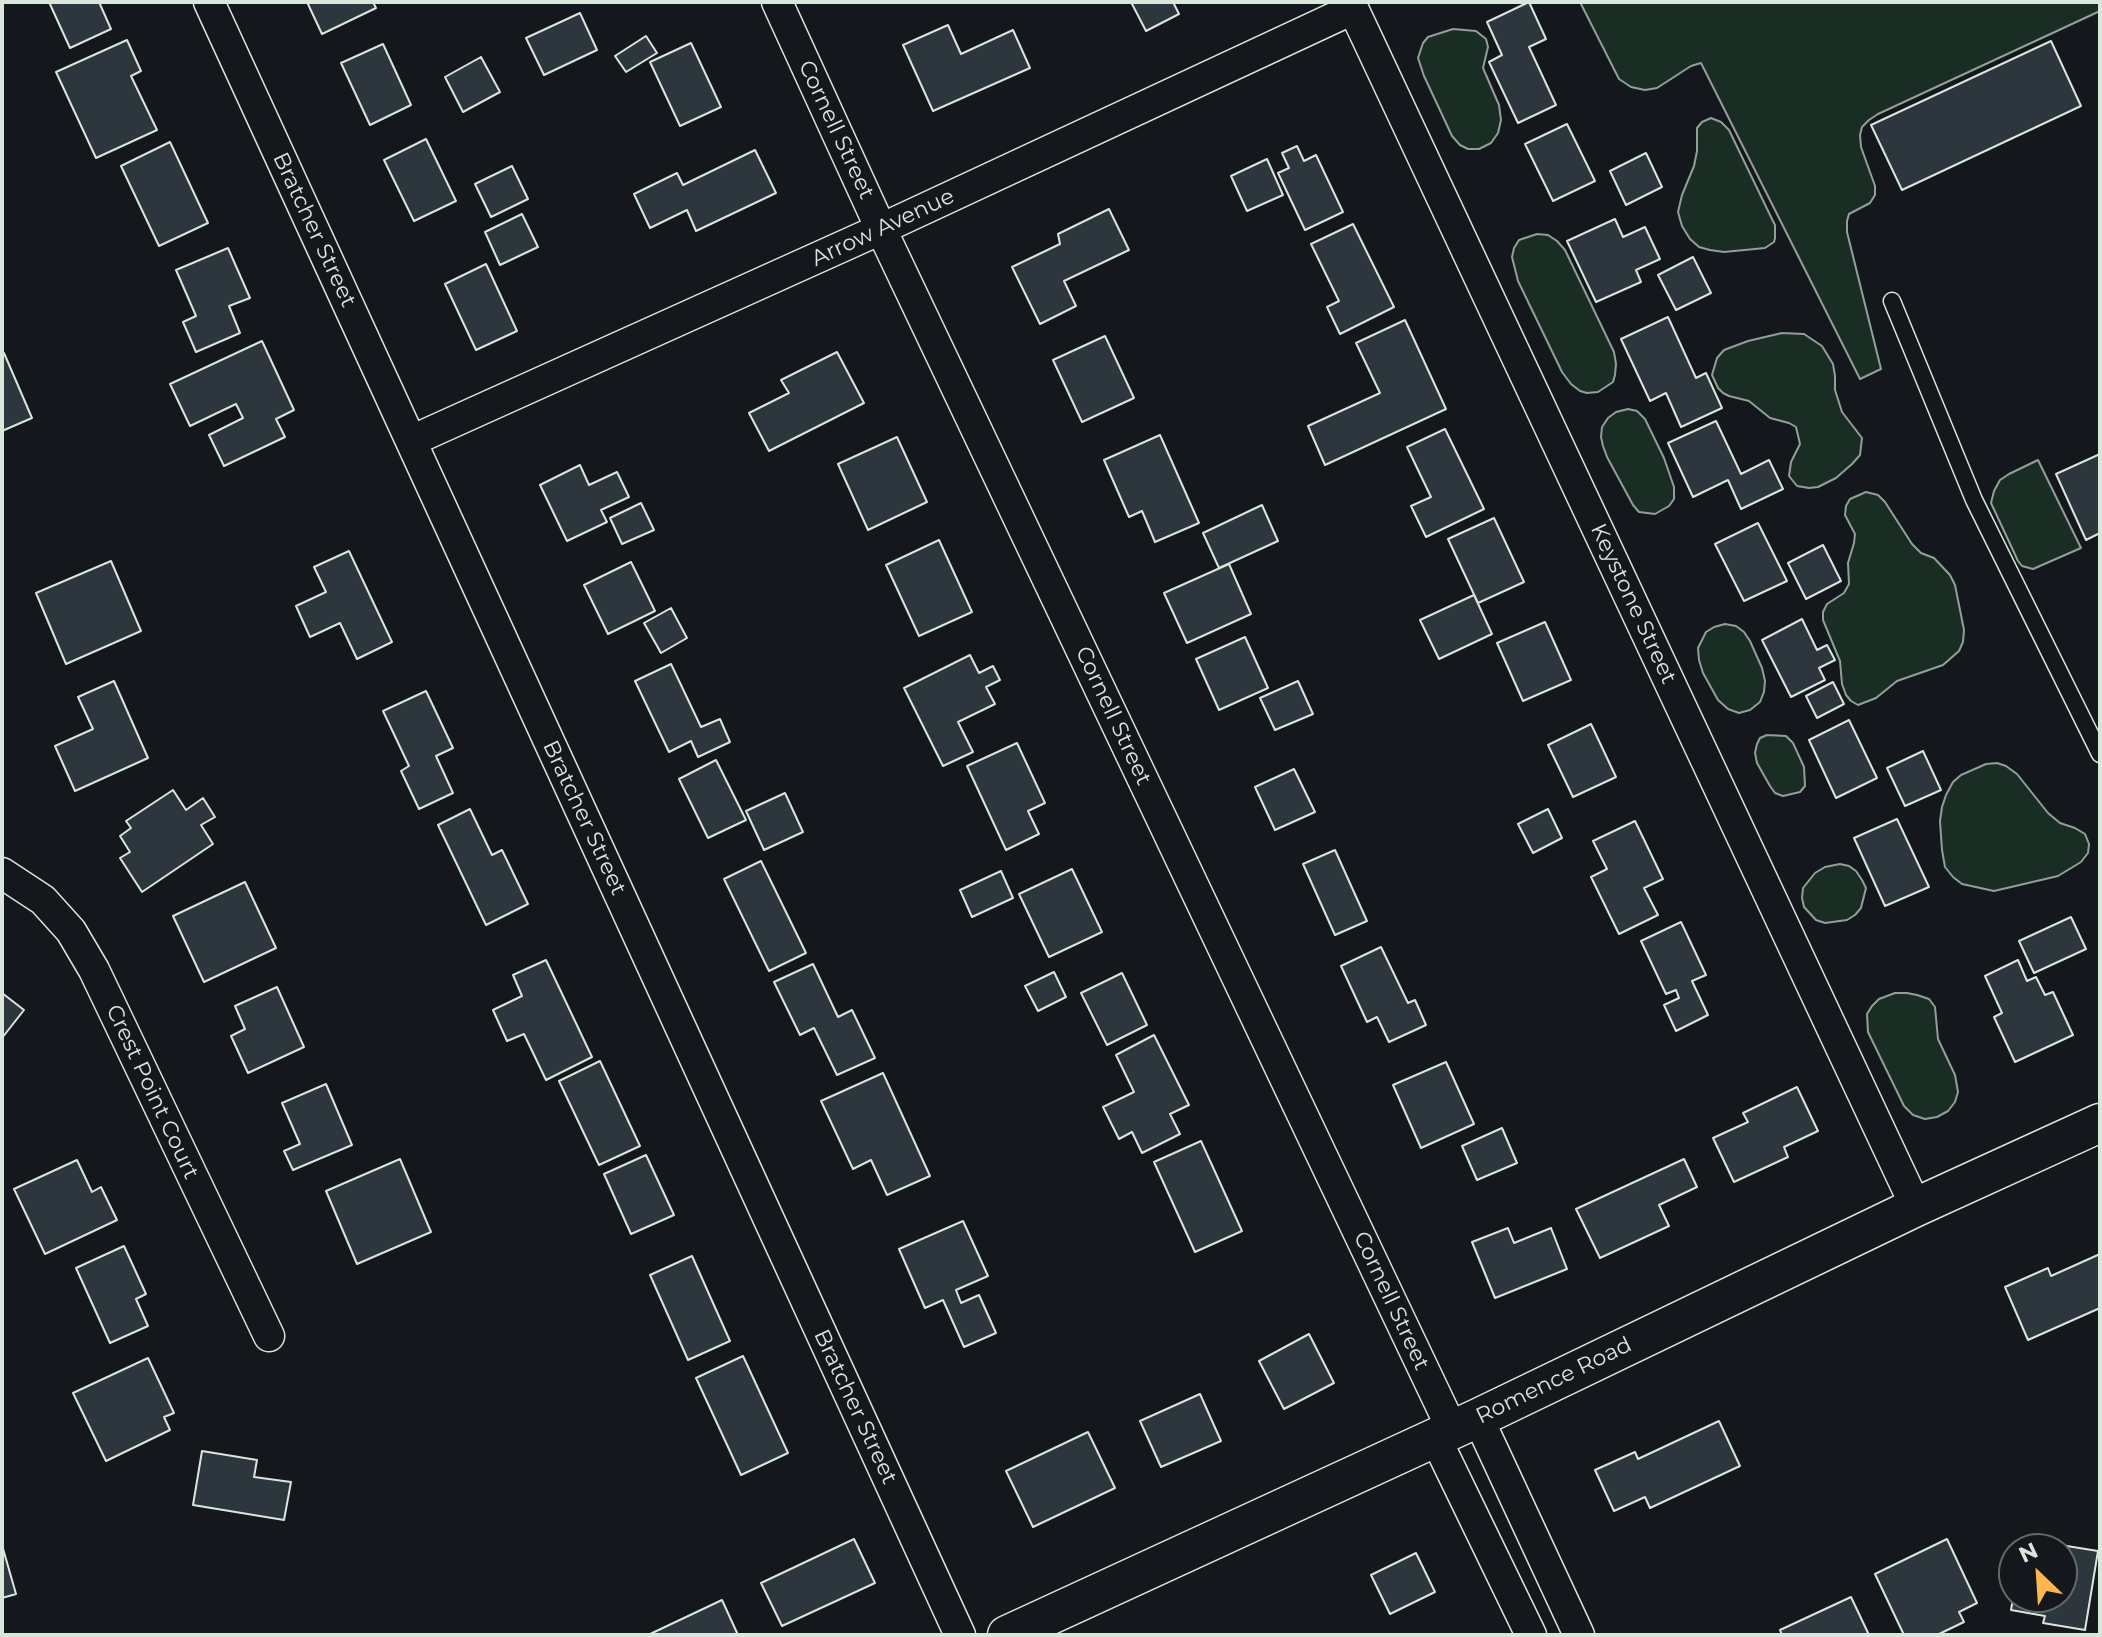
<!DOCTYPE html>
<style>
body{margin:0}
#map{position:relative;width:2102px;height:1637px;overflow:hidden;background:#14181c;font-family:Montserrat,sans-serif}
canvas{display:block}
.frame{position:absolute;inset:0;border:4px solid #d8e6dc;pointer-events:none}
.north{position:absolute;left:1998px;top:1533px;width:80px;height:80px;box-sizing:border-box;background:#14181c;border:2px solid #626a69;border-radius:50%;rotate:335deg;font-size:22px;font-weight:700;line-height:32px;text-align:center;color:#d8e6dc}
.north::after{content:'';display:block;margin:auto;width:28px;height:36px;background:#ffb74d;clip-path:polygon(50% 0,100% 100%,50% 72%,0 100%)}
</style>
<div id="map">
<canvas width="2102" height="1637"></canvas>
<div class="frame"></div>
<div class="north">N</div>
</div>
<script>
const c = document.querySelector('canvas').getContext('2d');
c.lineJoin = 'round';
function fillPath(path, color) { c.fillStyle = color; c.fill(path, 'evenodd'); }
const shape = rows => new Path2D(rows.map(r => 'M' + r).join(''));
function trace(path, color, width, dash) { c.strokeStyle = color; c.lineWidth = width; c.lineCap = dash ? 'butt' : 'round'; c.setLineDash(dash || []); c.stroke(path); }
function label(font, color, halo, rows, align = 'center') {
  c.font = font + ' Montserrat,sans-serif'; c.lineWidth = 6; c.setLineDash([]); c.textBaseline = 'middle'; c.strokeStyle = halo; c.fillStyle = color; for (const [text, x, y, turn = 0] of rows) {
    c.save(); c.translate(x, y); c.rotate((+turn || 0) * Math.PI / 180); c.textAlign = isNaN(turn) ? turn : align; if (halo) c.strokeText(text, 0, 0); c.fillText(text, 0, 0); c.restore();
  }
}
const green = shape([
 [1580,2,2100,2,2100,11,1878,114,1869,120,1862,127,1860,135,1861,147,1875,186,1875,195,1870,203,1849,214,1847,221,1847,232,1881,369,1860,379,1701,63,1691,66,1657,88,1645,90,1631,87,1619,79,1580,2],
 [1453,29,1476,31,1486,39,1488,47,1483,68,1499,105,1501,120,1498,133,1491,143,1479,149,1468,149,1460,145,1452,136,1424,76,1418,58,1423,43,1428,37,1453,29],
 [1711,118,1721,122,1729,130,1771,217,1775,225,1775,238,1774,242,1765,248,1724,252,1710,250,1699,247,1690,239,1682,226,1678,212,1682,195,1694,166,1697,151,1697,128,1702,122,1711,118],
 [1537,234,1548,235,1557,241,1565,250,1614,352,1616,364,1615,375,1613,382,1598,392,1587,393,1580,391,1571,384,1562,372,1518,281,1512,257,1514,248,1519,240,1537,234],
 [1782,333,1804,334,1822,346,1833,364,1835,376,1835,390,1842,412,1862,438,1860,455,1852,464,1836,478,1818,487,1809,488,1797,486,1789,476,1791,462,1800,444,1796,427,1789,423,1770,418,1749,401,1729,396,1723,393,1718,388,1712,375,1717,358,1724,350,1748,341,1782,333],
 [1628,409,1637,411,1645,419,1664,458,1674,487,1674,499,1669,506,1655,514,1639,512,1633,505,1607,457,1603,446,1601,437,1602,427,1608,418,1616,412,1628,409],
 [2038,460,2081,548,2033,569,2022,566,2018,561,1991,503,1994,491,2000,480,2009,474,2038,460],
 [1866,492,1878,495,1885,502,1912,544,1921,553,1934,558,1950,575,1955,585,1964,630,1963,642,1959,651,1943,665,1897,681,1876,698,1858,705,1851,701,1846,695,1842,684,1840,661,1823,620,1823,612,1827,604,1844,593,1849,584,1848,563,1854,543,1855,534,1845,515,1846,506,1850,499,1866,492],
 [1725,624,1736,626,1744,632,1750,641,1762,668,1765,681,1764,692,1760,702,1750,710,1739,713,1728,709,1718,700,1703,673,1699,660,1698,648,1706,632,1714,627,1725,624],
 [1767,735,1786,736,1793,743,1804,767,1805,786,1800,792,1783,796,1775,793,1770,786,1757,763,1755,753,1757,744,1760,738,1767,735],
 [1997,763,2006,766,2017,774,2048,813,2060,823,2075,828,2085,834,2089,844,2088,853,2081,862,2058,876,1994,891,1962,884,1953,877,1945,867,1942,850,1940,821,1942,807,1946,795,1953,782,1961,775,1986,764,1997,763],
 [1840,864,1849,866,1856,871,1862,880,1866,888,1861,908,1855,915,1847,920,1825,923,1816,920,1804,907,1802,898,1803,888,1815,873,1825,867,1840,864],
 [1895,993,1907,993,1917,995,1929,999,1935,1007,1938,1039,1955,1075,1958,1092,1955,1102,1948,1111,1937,1117,1925,1119,1913,1115,1904,1106,1868,1032,1867,1014,1872,1006,1879,999,1895,993]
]);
const building = shape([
 [49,2,99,2,111,29,70,48,49,2],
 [307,2,373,2,376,8,322,34,307,2],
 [1131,2,1173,2,1179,14,1146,31,1131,2],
 [1529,2,1546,39,1529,47,1556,105,1518,123,1489,62,1502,55,1487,22,1529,2],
 [580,13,597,50,544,75,526,38,580,13],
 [948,25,961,54,1013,30,1030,68,933,111,903,45,948,25],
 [646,36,657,53,626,72,615,56,646,36],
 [127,40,141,71,131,76,157,130,96,158,56,72,127,40],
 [2051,41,2081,106,1902,190,1871,125,2051,41],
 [691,43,721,107,680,126,650,62,691,43],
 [383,44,411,105,370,125,341,63,383,44],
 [481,57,500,92,463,112,445,77,481,57],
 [1567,124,1595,181,1553,201,1525,144,1567,124],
 [426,139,456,201,414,221,384,160,426,139],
 [170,142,208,223,159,246,121,166,170,142],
 [1297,146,1304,161,1316,155,1343,212,1305,230,1278,173,1289,168,1282,153,1297,146],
 [755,150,776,193,696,231,687,210,650,228,634,194,677,173,683,185,755,150],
 [1646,153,1662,187,1626,205,1610,171,1646,153],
 [1267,159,1283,195,1247,211,1231,176,1267,159],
 [512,166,528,199,491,217,475,184,512,166],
 [1109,209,1129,250,1064,281,1076,306,1040,324,1012,267,1060,244,1058,234,1109,209],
 [522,214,538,247,500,265,485,232,522,214],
 [1615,219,1623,237,1645,227,1660,259,1636,270,1641,282,1596,302,1567,241,1615,219],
 [1353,224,1394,307,1340,334,1327,307,1339,301,1311,244,1353,224],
 [228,248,250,298,229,306,240,333,196,352,183,322,196,316,176,270,228,248],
 [1693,257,1711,293,1676,310,1658,275,1693,257],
 [486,264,517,331,476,350,445,284,486,264],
 [1668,317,1696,378,1706,373,1722,408,1681,427,1666,393,1650,401,1621,339,1668,317],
 [1405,320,1446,409,1325,465,1308,426,1380,393,1356,343,1405,320],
 [1105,336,1134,398,1082,422,1053,360,1105,336],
 [262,341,294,410,276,419,285,437,224,466,209,435,243,418,236,404,190,426,170,384,262,341],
 [837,352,864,403,769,451,749,413,789,393,781,380,837,352],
 [2,353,4,353,32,418,2,431,2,353],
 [1716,421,1741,474,1769,460,1783,489,1741,509,1728,480,1693,497,1668,443,1716,421],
 [1445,429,1484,509,1426,537,1411,506,1431,497,1407,447,1445,429],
 [1160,435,1199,523,1155,542,1142,511,1129,517,1104,460,1160,435],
 [897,437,927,502,868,530,838,464,897,437],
 [2100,454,2100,533,2086,540,2056,474,2100,454],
 [580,465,589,485,617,472,629,497,601,510,607,522,567,541,540,485,580,465],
 [641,503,654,530,622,544,610,518,641,503],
 [1262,505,1278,541,1219,568,1203,533,1262,505],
 [1494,518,1524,582,1478,603,1448,539,1494,518],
 [1758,523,1787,581,1744,601,1715,544,1758,523],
 [939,540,972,612,919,636,886,565,939,540],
 [1823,545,1841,581,1806,599,1788,563,1823,545],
 [349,551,392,642,357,659,340,623,310,637,296,606,326,592,314,567,349,551],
 [111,561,141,631,66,664,36,593,111,561],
 [631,562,655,611,608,634,584,585,631,562],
 [1229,564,1251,614,1187,643,1164,593,1229,564],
 [1474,595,1492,634,1439,659,1420,620,1474,595],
 [671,608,687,638,661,653,644,623,671,608],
 [1802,619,1817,650,1827,645,1835,660,1819,668,1825,680,1791,697,1762,640,1802,619],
 [1545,622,1571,680,1523,701,1497,643,1545,622],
 [1245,637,1268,688,1219,710,1196,659,1245,637],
 [970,655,979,673,993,666,1000,680,986,687,995,704,958,722,973,752,943,766,904,688,970,655],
 [671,664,701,727,720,719,730,742,698,757,691,741,669,752,635,681,671,664],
 [114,681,148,758,75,791,55,746,93,729,78,697,114,681],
 [1298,681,1313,714,1275,730,1260,698,1298,681],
 [1833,682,1844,704,1817,718,1806,696,1833,682],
 [426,691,453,748,436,756,453,793,419,809,401,771,409,766,383,711,426,691],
 [1849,720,1877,778,1836,798,1809,740,1849,720],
 [1591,724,1616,777,1573,797,1548,745,1591,724],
 [1017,743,1045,803,1028,811,1039,834,1006,850,967,766,1017,743],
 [1923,751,1941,790,1905,806,1887,768,1923,751],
 [716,760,746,820,708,838,679,779,716,760],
 [1294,769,1315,812,1275,830,1255,787,1294,769],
 [173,790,186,810,203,798,215,817,201,825,213,844,142,892,120,858,130,852,120,836,131,828,126,821,173,790],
 [785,793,803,832,764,850,746,811,785,793],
 [470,809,492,855,502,850,528,904,486,925,438,825,470,809],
 [1548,809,1562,838,1533,853,1518,824,1548,809],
 [1897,819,1929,887,1885,906,1854,838,1897,819],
 [1635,821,1663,879,1644,888,1658,915,1619,934,1591,877,1607,869,1593,841,1635,821],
 [1335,850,1367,921,1335,935,1303,864,1335,850],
 [761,861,806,953,769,971,724,879,761,861],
 [1072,869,1102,932,1049,957,1019,894,1072,869],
 [1001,871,1013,898,972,917,960,890,1001,871],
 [245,882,276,948,204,982,173,916,245,882],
 [2071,917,2086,949,2034,973,2019,941,2071,917],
 [1681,922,1706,975,1692,981,1708,1015,1676,1031,1664,1005,1679,998,1676,990,1666,994,1641,941,1681,922],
 [1381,947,1408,1003,1415,1000,1426,1025,1389,1042,1377,1017,1367,1022,1341,966,1381,947],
 [546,960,592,1057,546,1080,524,1034,507,1041,493,1010,522,996,513,975,546,960],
 [2018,960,2027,981,2036,977,2045,995,2053,992,2073,1035,2015,1062,1994,1017,2002,1013,1985,976,2018,960],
 [813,964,838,1017,852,1010,875,1058,837,1075,814,1028,800,1035,774,982,813,964],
 [1054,972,1066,997,1038,1011,1025,986,1054,972],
 [1122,973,1147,1025,1107,1045,1081,993,1122,973],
 [277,987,304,1047,248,1073,231,1036,245,1029,235,1006,277,987],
 [2,993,24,1010,2,1038,2,993],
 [1154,1035,1189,1105,1170,1114,1180,1134,1142,1153,1132,1132,1119,1139,1103,1107,1134,1092,1116,1055,1154,1035],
 [600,1061,640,1146,599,1165,559,1081,600,1061],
 [1446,1062,1474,1124,1421,1148,1393,1085,1446,1062],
 [883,1073,930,1176,887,1195,871,1160,853,1169,821,1101,883,1073],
 [326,1084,352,1145,293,1170,284,1151,300,1144,282,1103,326,1084],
 [1797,1087,1818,1131,1784,1147,1788,1157,1734,1182,1713,1138,1748,1122,1743,1113,1797,1087],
 [1502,1128,1517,1163,1477,1180,1462,1146,1502,1128],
 [1201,1141,1242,1231,1195,1252,1154,1162,1201,1141],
 [646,1155,674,1215,631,1234,604,1174,646,1155],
 [400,1159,431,1232,357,1264,326,1191,400,1159],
 [1684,1159,1697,1187,1659,1205,1669,1226,1600,1258,1576,1209,1684,1159],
 [77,1160,92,1192,101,1187,117,1220,45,1254,14,1189,77,1160],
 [963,1221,988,1276,956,1290,961,1303,979,1295,996,1333,964,1347,943,1300,925,1308,899,1249,963,1221],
 [1508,1228,1514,1243,1551,1228,1567,1269,1495,1298,1472,1242,1508,1228],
 [124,1246,146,1294,136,1299,148,1326,110,1343,76,1268,124,1246],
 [2100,1254,2100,1308,2028,1340,2005,1287,2048,1268,2051,1276,2100,1254],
 [692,1256,730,1341,688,1360,650,1275,692,1256],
 [1309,1334,1334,1383,1284,1409,1259,1361,1309,1334],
 [743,1356,788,1453,741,1475,696,1378,743,1356],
 [148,1358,174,1413,164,1417,170,1430,106,1461,73,1393,148,1358],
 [1200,1394,1221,1441,1161,1467,1140,1421,1200,1394],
 [1719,1421,1740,1466,1650,1508,1645,1497,1614,1511,1595,1470,1635,1452,1638,1459,1719,1421],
 [1088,1432,1115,1488,1033,1527,1006,1471,1088,1432],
 [202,1451,257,1460,254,1477,291,1482,284,1520,193,1505,202,1451],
 [854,1539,875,1583,782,1626,761,1583,854,1539],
 [1947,1539,1977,1603,1959,1612,1964,1622,1937,1635,1904,1635,1875,1574,1947,1539],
 [2023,1539,2098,1551,2085,1630,2043,1623,2045,1616,2011,1610,2014,1593,2014,1597,2062,1597,2062,1549,2021,1549,2023,1539],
 [2,1545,16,1594,2,1598,2,1545],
 [1416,1553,1435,1592,1390,1614,1371,1575,1416,1553],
 [1851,1597,1869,1635,1782,1635,1780,1630,1851,1597],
 [722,1600,738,1635,648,1635,722,1600]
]);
const service = shape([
 [1892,301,1974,500,2100,754]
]);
const minor = shape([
 [209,2,960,1635],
 [777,2,881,229,1452,1429],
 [1350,2,1916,1207],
 [411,441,881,229,1353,9],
 [2,873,43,900,71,931,94,970,269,1336],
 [1478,1418,1579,1635],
 [1435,1437,1531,1635]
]);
const tertiary = shape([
 [1007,1635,1478,1418,1916,1207,2100,1123]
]);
const streetNames = [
 ["Cornell Street",836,130,65],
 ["Arrow Avenue",883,228,-25],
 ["Bratcher Street",314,230,65],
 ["Keystone Street",1633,604,65],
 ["Cornell Street",1113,716,65],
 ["Bratcher Street",584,818,65],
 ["Crest Point Court",152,1092,65],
 ["Cornell Street",1391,1301,65],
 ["Romence Road",1554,1381,-26],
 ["Bratcher Street",855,1407,65]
];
fillPath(green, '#1a2d24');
trace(green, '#939e99', 2);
fillPath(building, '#2c363c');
trace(building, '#d8e6dc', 2);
trace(service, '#d8e6dc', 19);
trace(minor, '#d8e6dc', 33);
trace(tertiary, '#d8e6dc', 41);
trace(service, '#14181c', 16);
trace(minor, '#14181c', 30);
trace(tertiary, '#14181c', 38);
label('22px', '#d8e6dc', '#14181c', streetNames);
</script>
